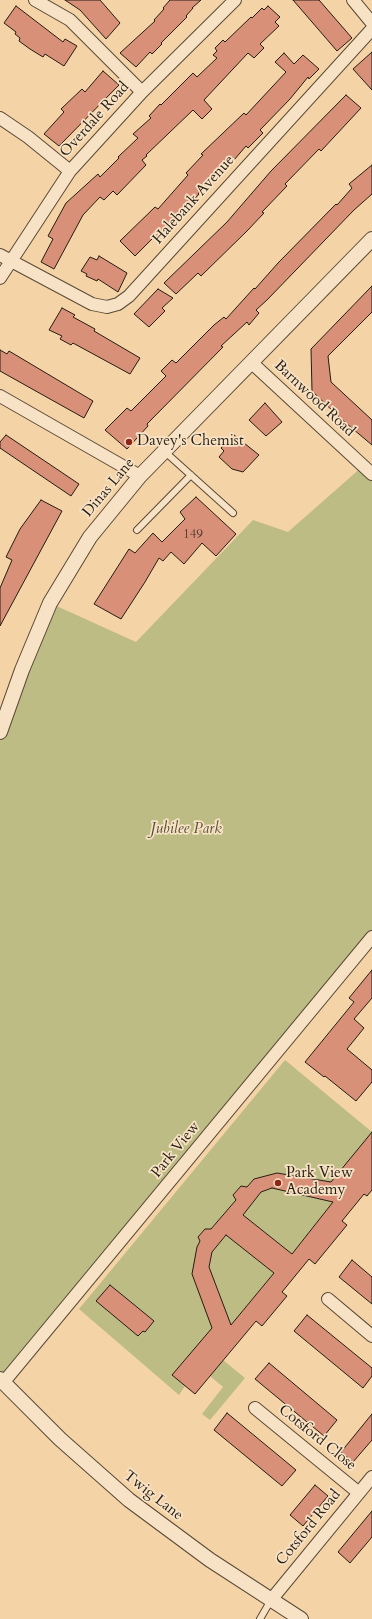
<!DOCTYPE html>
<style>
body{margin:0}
canvas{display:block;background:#f4d3a6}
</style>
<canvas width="372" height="1619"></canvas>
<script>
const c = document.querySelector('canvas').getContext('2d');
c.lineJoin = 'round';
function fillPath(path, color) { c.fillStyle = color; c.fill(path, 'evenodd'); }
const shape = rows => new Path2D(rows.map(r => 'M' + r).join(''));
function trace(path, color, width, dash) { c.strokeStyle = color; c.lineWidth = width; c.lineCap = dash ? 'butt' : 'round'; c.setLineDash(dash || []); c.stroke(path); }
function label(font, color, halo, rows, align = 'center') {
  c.font = font + ' Cardo,serif'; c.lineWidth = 3.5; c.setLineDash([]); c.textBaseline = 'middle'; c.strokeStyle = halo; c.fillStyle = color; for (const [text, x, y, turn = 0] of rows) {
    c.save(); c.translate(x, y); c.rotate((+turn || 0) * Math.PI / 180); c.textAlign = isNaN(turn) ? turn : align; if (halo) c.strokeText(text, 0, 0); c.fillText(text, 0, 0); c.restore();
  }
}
const green = shape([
 [363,466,372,476,372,937,0,1379,0,723,50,603,136,642,253,520,288,532],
 [285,1060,372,1132,346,1185,277,1173,254,1179,247,1187,241,1186,233,1195,236,1200,211,1229,205,1229,198,1237,200,1241,215,1334,173,1375,185,1386,179,1395,79,1309],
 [272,1188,333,1202,286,1261,287,1250,254,1224,238,1244,269,1269,276,1271,231,1325,209,1267,212,1252,261,1192],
 [223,1360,245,1378,210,1420,202,1414,223,1387,210,1376]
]);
const building = shape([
 [65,0,100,0,120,23,106,39,80,10,65,0],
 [170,0,201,0,192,8,193,8,186,16,187,17,161,43,162,44,152,54,150,52,136,67,120,53,155,21,154,20,164,9,163,8,170,0],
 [293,0,319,0,352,38,337,51,293,0],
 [16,6,63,42,65,39,77,46,64,66,45,54,43,57,30,49,19,41,20,38,15,34,16,32,4,23,16,6],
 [268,6,280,17,275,22,279,26,260,44,264,48,254,58,248,53,204,100,212,109,202,119,193,110,146,155,147,156,142,160,146,165,117,195,113,191,104,200,100,197,83,215,54,269,41,262,53,239,48,236,66,203,98,174,100,177,119,158,118,157,138,138,133,134,151,118,149,116,160,104,161,105,193,73,197,77,217,58,213,55,217,51,215,48,223,40,225,42,251,17,252,18,262,8,264,10,268,6],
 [372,52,372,90,353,69,372,52],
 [284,53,294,64,303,55,319,69,309,79,308,77,290,99,260,130,263,133,248,148,246,146,222,174,218,170,198,194,199,194,157,240,154,237,135,256,120,241,155,207,158,209,188,175,186,173,203,155,201,154,244,113,246,115,286,72,275,62,284,53],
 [103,71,119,85,59,146,44,134,64,112,61,109,82,89,85,92,103,71],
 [346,95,361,108,321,151,319,149,285,184,287,186,262,212,264,213,247,231,201,276,198,273,176,294,164,283,227,222,271,171,346,95],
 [372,165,372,194,354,210,267,300,256,310,259,313,249,325,247,322,221,346,223,347,147,424,148,426,127,449,105,430,127,408,131,411,166,376,161,371,172,360,176,363,214,325,224,317,226,319,254,288,255,289,278,263,336,204,337,205,352,188,349,184,372,165],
 [99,256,127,273,118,292,98,279,97,281,86,276,87,274,81,271,90,257,97,260,99,256],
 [372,286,372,312,328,356,331,382,372,420,372,445,340,418,312,391,311,349,372,286],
 [158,289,173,298,162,308,165,311,149,327,134,314,158,289],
 [62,308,75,315,73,317,95,329,94,331,140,358,130,374,73,343,71,345,60,339,62,336,49,330,62,308],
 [0,350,7,354,9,351,93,401,84,418,0,371,0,350],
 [265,403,282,422,266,436,249,420,265,403],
 [6,435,79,484,71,496,0,448,0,442,6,435],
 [234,435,259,455,243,472,232,469,219,457,224,451,221,448,234,435],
 [196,497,236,534,216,556,202,543,184,564,171,552,163,561,159,558,145,582,121,619,94,604,129,549,135,553,153,533,162,542,185,519,180,512,196,497],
 [41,500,62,511,0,626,0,588,12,560,6,557,20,529,41,500],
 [372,970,372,998,354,1019,364,1028,347,1049,372,1070,372,1082,356,1101,325,1076,324,1077,305,1062,354,1002,349,998,372,970],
 [372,1132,372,1190,367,1196,364,1194,342,1221,347,1225,315,1264,309,1259,282,1292,287,1296,262,1326,256,1321,195,1394,172,1375,212,1328,192,1274,197,1247,200,1241,198,1237,205,1229,211,1229,236,1200,233,1195,241,1186,247,1187,254,1179,277,1173,331,1182,372,1132],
 [272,1188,333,1202,292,1254,243,1215,261,1192,272,1188],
 [226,1235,274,1273,231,1325,209,1267,212,1252,226,1235],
 [352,1260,372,1277,372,1304,339,1277,352,1260],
 [110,1285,154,1321,145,1332,143,1331,138,1336,96,1301,110,1285],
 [307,1315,372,1368,372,1376,363,1388,294,1331,307,1315],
 [269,1363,337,1420,324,1436,255,1379,269,1363],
 [227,1413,296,1470,282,1486,214,1430,227,1413],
 [372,1414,372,1440,353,1462,341,1452,372,1414],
 [315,1485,328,1496,303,1526,290,1515,315,1485],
 [372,1511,372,1537,350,1563,338,1552,372,1511]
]);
const service = shape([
 [164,451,233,513],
 [137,530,191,475],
 [260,1619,271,1600]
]);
const minor = shape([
 [35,0,70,20,142,92],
 [353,0,372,23],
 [0,118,28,137,70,171],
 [0,255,92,304,107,307,118,304,129,296,372,29],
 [0,278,70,171,142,92,235,0],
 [252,363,372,474],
 [0,396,140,476],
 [328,1299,372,1336],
 [3,1383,372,937],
 [255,1408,359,1493],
 [271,1600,372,1477]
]);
const tertiary = shape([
 [0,732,22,670,50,603,90,537,140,476,372,239],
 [0,1379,60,1439,129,1500,210,1560,301,1619]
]);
const markers = [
 [129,442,4,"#8f2418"],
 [278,1183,4,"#8f2418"]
];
const numberNames = [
 ["149",193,535]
];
const streetNames = [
 ["Overdale Road",95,120,-48],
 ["Halebank Avenue",194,200,-48],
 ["Barnwood Road",314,399,43],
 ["Dinas Lane",109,488,-50],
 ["Park View",176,1150,-51],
 ["Cotsford Close",317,1438,39],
 ["Twig Lane",153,1496,38],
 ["Cotsford Road",309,1528,-51]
];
const poiNames = [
 ["Davey's Chemist",137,442],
 ["Park View",286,1174],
 ["Academy",286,1191]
];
const parkNames = [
 ["Jubilee Park",186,830]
];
fillPath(green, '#bebc85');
fillPath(building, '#d89079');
trace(building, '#251d12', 1);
trace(service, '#594a37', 8);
trace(minor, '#594a37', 14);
trace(tertiary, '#594a37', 16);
trace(service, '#f8e2c5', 6);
trace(minor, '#f8e2c5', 12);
trace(tertiary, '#f8e2c5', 14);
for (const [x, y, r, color] of markers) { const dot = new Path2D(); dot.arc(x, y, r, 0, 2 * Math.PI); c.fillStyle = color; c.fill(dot); trace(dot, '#f8e2c5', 1.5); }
label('13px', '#523a2c', null, numberNames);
label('15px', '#251d12', '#f8e2c5', streetNames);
label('15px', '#251d12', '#f8e2c5', poiNames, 'left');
label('italic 15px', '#534d34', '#f8e2c5', parkNames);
</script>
